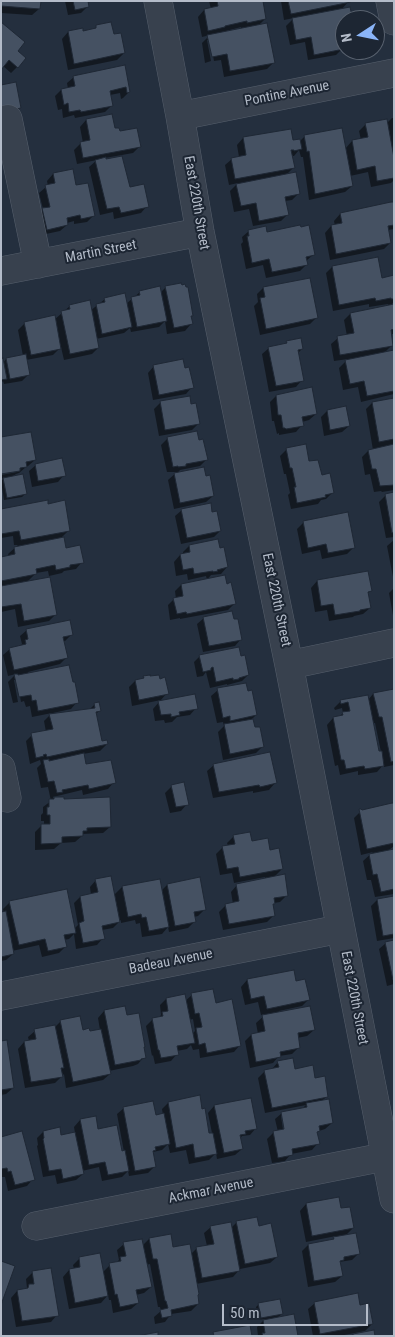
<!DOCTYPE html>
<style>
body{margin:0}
#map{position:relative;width:395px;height:1337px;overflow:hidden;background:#242f3e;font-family:"Roboto Condensed",sans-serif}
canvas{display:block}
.frame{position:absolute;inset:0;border:2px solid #b4bcc9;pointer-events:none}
.north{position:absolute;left:335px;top:10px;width:50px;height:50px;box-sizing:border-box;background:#1d2633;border:1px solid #59626f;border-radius:50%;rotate:259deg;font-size:14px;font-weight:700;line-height:20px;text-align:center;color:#b4bcc9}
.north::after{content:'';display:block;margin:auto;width:18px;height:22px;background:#8ab4f8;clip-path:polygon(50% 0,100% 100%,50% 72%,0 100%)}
.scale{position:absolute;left:222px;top:1304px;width:146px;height:22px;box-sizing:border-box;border:2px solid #b4bcc9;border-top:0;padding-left:6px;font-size:15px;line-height:18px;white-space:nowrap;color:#b4bcc9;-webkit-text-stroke:4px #1d2633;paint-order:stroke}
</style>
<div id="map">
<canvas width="395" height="1337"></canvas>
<div class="frame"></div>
<div class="north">N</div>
<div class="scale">50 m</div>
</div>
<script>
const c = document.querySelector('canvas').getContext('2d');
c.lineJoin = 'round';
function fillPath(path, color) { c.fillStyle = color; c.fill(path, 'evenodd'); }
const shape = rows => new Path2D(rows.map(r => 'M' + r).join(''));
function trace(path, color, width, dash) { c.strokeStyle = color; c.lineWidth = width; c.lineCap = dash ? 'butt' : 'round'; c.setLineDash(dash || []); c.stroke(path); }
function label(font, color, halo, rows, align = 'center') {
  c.font = font + ' "Roboto Condensed",sans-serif'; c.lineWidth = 4; c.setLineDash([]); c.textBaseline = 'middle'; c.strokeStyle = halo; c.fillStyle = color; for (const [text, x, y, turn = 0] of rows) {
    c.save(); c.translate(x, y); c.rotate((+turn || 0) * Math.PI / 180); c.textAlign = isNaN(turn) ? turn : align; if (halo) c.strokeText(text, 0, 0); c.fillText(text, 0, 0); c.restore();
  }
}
const shadow = shape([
 [1,1,39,1,39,9,32,15,1,13],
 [65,1,87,1,88,6,81,13,68,15],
 [209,1,262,1,265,19,257,27,274,62,267,69,224,77,221,60,214,61,210,40,207,40,211,61,205,63,202,43,210,35,202,37,198,17,204,10,211,9],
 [241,27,241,30,227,33,226,31],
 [281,1,349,1,341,10,352,20,345,20,345,35,340,36,342,49,336,55,308,60,305,42,290,45,286,26,294,18,284,20],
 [97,27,113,36,124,53,117,60,68,70,62,39,68,32,82,32,93,30],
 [16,51,17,67,11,73,3,66],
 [124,67,129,92,123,98,121,99,120,93,110,95,112,105,105,112,75,118,74,115,63,118,62,109,58,110,55,96,61,90,68,89,67,83,74,77],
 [392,118,394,118,394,180,391,183,371,187,368,172,350,176,352,186,345,192,309,200,303,157,301,157,299,150,294,156,291,156,293,168,286,175,299,193,292,200,285,201,288,214,281,221,253,226,249,209,234,212,230,191,238,183,229,185,225,165,232,159,239,157,237,145,243,138,299,142,305,136,345,149,352,141,361,140,359,131,366,124,387,123],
 [86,120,114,130,140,146,133,153,105,158,129,188,147,206,141,213,114,219,113,212,100,215,89,167,97,160,77,164,74,150,81,143,83,143,80,127],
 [53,174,75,187,94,215,87,222,74,224,74,221,67,223,67,225,60,231,41,235,36,216,43,209,39,193,46,187,48,186,47,181],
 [394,203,394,229,388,230,390,243,384,249,330,260,325,233,331,226,335,226,334,221,340,214],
 [249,231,266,233,314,254,306,261,306,265,300,271,266,278,263,265,246,269,241,244,243,242,242,237],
 [332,267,381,279,394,276,394,302,390,306,394,305,394,334,390,334,392,345,383,354,394,352,394,394,361,402,358,387,343,390,339,368,348,359,334,361,331,344,338,338,347,336,344,320,350,314,389,306,388,304,369,307,369,304,333,311,326,273],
 [166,287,192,315,190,317,191,324,185,331,167,334,165,321,159,327,131,332,130,328,124,333,96,339,98,348,92,354,64,360,61,347,53,355,26,360,29,374,22,381,4,384,3,381,1,383,1,360,3,363,6,359,23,356,18,330,25,323,54,320,70,306,90,311,105,299,126,304,140,292,160,293],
 [263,288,317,317,310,324,260,335,254,306,258,302,257,294],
 [287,342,302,349,298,353,302,380,296,387,269,392,262,354,269,348,285,345],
 [154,366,192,387,186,394,153,400,148,373],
 [276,396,316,414,309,420,302,422,302,425,296,432,279,435,279,433,277,434,274,421,272,421,270,402],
 [394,399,394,490,382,492,381,491,374,492,370,474,365,475,362,457,368,451,373,450,366,409,372,403],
 [161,402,199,423,192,430,159,436,154,409],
 [327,411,349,426,342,432,324,436,321,417],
 [168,438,206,460,200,466,180,470,177,474,213,496,206,502,174,509,168,480,177,472,167,472,161,445],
 [1,439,35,460,28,466,26,467,19,473,16,474,12,477,25,494,22,497,4,500,1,481,4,478,1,479,1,475,17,472,21,469,1,473],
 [287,449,308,463,321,476,333,492,326,499,321,500,318,504,291,509,288,495,290,493,286,474,284,474,280,456],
 [36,465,64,475,58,482,32,487,29,471],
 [394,493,394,537,386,538,379,502,386,495],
 [47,505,69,530,60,539,65,549,82,562,76,569,64,571,62,573,49,576,48,571,36,573,27,582,56,614,49,621,18,627,15,609,1,612,1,558,9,557,8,554,18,545,14,545,13,536,1,538,1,510],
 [182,510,220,531,214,537,181,544,175,516],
 [304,522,354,547,347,554,322,559,320,550,302,554,297,529],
 [394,540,394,582,387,546],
 [189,546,227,567,221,574,211,575,207,580,234,604,228,610,180,619,180,618,170,620,168,605,174,599,176,599,175,591,181,585,207,580,206,576,188,580,187,574,176,576,174,562,180,555,183,555,183,552],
 [317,581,370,591,367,594,370,608,363,614,354,616,353,617,329,621,327,610,315,612,311,588],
 [394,588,394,621,389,593],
 [204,618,241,639,235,646,203,652,197,624],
 [27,630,72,634,65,641,63,641,66,658,60,664,28,672,29,674,77,702,71,709,53,713,53,715,89,710,95,704,99,711,95,715,101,743,107,744,100,751,83,754,85,765,114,782,108,789,83,795,82,790,53,797,53,798,63,798,63,800,110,827,103,833,82,834,82,836,75,842,61,843,54,849,35,850,35,832,41,826,44,825,44,821,41,821,41,815,43,813,43,807,51,801,48,787,41,788,37,768,41,764,40,760,30,764,26,741,32,735,46,732,44,721,52,713,32,717,30,706,26,707,24,701,21,702,17,680,14,680,18,702,13,703,8,682,16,674,8,676,3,655,10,649,20,647,22,644,20,636],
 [200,656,248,675,242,681,227,685,227,684,210,688,206,672,203,676,197,677,194,662],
 [144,677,167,693,161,700,132,706,129,687,135,681,142,680],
 [218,690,256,715,252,719,254,729,262,747,256,753,223,760,218,732,224,726,223,722,217,723,211,696],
 [394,690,394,765,384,767,384,764,377,772,358,775,358,771,340,775,338,765,335,766,327,725,333,718,339,717,343,713,342,708,335,710,334,708,341,701,368,700,373,694],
 [372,723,375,723,381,752,378,753],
 [159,702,196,708,190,715,177,717,172,722,165,723,164,720,155,721,153,709],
 [214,765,275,783,269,790,253,793,253,791,213,798,207,771],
 [172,786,187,804,181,811,170,813,165,793],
 [394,805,394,846,388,851,394,850,394,894,375,897,371,880,367,880,363,861,373,852,361,855,354,818,360,812],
 [234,836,269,851,282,869,273,878,287,895,280,902,274,903,272,905,274,915,267,922,223,930,219,912,226,905,233,904,231,892,237,885,265,880,265,877,234,883,232,873,220,875,216,854,223,847,228,846,227,843],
 [96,880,114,895,122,887,161,891,167,885,204,910,198,916,194,917,195,921,188,928,169,932,168,927,162,934,142,937,140,923,136,924,135,920,121,923,121,920,113,928,102,930,103,938,97,945,76,949,74,934,69,939,64,940,66,946,59,953,42,957,39,945,12,951,13,954,6,960,1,961,1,913,4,913,3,909,10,902,74,929,78,925,74,903,80,897,91,895,90,887],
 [394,897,394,938,377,941,371,906,377,900],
 [394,941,394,984,387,986,379,949,386,943],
 [293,971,295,982,308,1000,302,1006,279,1011,280,1013,314,1030,307,1036,297,1038,299,1047,292,1054,279,1056,273,1063,250,1068,245,1041,251,1035,258,1034,256,1023,266,1014,261,1015,258,1002,245,1005,241,987,247,980],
 [192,995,215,1004,240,1045,234,1052,200,1058,199,1049,193,1050,191,1045,187,1049,177,1051,177,1054,171,1061,155,1064,153,1055,152,1056,146,1026,152,1020,158,1019,161,1015,160,1005,166,999,184,996,185,1001],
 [193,1019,195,1031,192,1034,189,1020],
 [104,1011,126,1017,144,1057,138,1064,133,1066,109,1071,110,1074,103,1080,66,1088,64,1074,55,1083,25,1088,18,1049,24,1042,29,1041,28,1037,35,1031,55,1027,61,1021,82,1031,89,1032,100,1030,98,1018],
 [1,1042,13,1088,6,1094,1,1095],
 [278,1062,314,1079,327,1096,321,1102,332,1123,325,1129,319,1131,316,1133,318,1143,312,1150,291,1154,285,1161,272,1163,267,1139,274,1132,278,1132,275,1119,282,1113,302,1109,306,1105,265,1113,258,1078,265,1071,272,1069],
 [281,1116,283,1116,287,1135,284,1136],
 [199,1096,208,1135,212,1133,208,1113,214,1106,256,1128,250,1135,242,1136,240,1139,242,1149,235,1155,217,1159,216,1153,209,1160,189,1164,186,1150,170,1153,168,1144,162,1150,153,1152,155,1166,148,1173,129,1176,128,1171,122,1177,102,1181,99,1167,82,1171,83,1174,76,1180,57,1184,55,1175,43,1177,37,1146,38,1145,37,1138,43,1132,60,1136,75,1133,74,1127,80,1120,97,1130,121,1152,124,1152,117,1114,124,1108,155,1116,163,1115,162,1109,168,1103],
 [1,1138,33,1179,27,1186,8,1191,5,1177,1,1177],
 [306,1204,340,1210,353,1228,344,1237,358,1254,352,1260,339,1262,342,1276,335,1282,308,1287,302,1251,308,1245,331,1241,336,1236,306,1242,300,1211],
 [237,1222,258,1227,277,1257,270,1263,240,1269,233,1277,196,1284,198,1304,191,1311,171,1314,165,1322,155,1324,154,1317,161,1311,160,1307,158,1307,150,1264,146,1265,151,1287,144,1293,136,1295,138,1303,131,1309,113,1313,111,1300,109,1300,108,1295,101,1303,69,1309,63,1277,69,1270,74,1269,73,1265,79,1259,103,1272,110,1265,115,1264,119,1260,117,1250,124,1244,142,1246,149,1239,172,1249,191,1254,197,1248,207,1246,204,1233,211,1227,231,1228],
 [33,1272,57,1315,51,1322,16,1327,11,1298,17,1291,26,1290,27,1288,26,1279],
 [315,1303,359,1307,372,1324,365,1331,339,1336,313,1336,308,1309],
 [259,1304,282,1314,277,1318,297,1336,258,1336,257,1327,265,1319,258,1320,256,1307]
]);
const building = shape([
 [1,1,41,1,40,9,1,6,1,1],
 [73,1,88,1,89,7,75,10,73,1],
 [217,1,263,1,266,19,247,23,247,21,225,26,225,27,208,31,204,9,218,6,217,1],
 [288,1,350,1,351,2,291,14,288,1],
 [350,7,353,20,345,20,345,30,340,31,344,49,314,55,311,37,296,40,292,18,350,7],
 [1,22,25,42,18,51,26,58,18,68,9,60,1,70,1,22],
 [111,22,114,34,121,33,125,53,74,64,68,31,83,28,83,31,96,28,96,25,111,22],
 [267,23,275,63,230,71,227,54,212,57,207,35,267,23],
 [125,65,130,92,127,93,126,87,110,91,113,106,81,112,80,110,69,112,68,103,64,105,61,89,75,86,73,76,125,65],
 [16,82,21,108,1,112,1,85,16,82],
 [112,114,115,128,119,128,120,131,137,128,141,147,83,158,80,142,90,140,86,119,112,114],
 [387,119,394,158,394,178,377,181,375,166,357,170,352,140,368,137,365,123,387,119],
 [342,128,353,186,315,194,309,151,307,152,304,135,342,128],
 [291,129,293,140,300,139,302,149,294,151,294,150,291,150,295,168,235,179,231,158,246,155,243,137,291,129],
 [122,156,130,187,144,184,149,207,121,213,119,207,107,209,95,160,106,157,106,159,122,156],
 [73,169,76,185,88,183,95,216,81,219,80,215,67,218,68,225,47,230,42,208,50,207,45,185,55,183,53,173,73,169],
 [296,172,300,194,285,197,289,215,259,221,256,203,241,206,236,184,296,172],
 [391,202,394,202,394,225,388,226,391,243,336,254,331,225,342,223,340,213,391,202],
 [300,225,301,227,309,225,315,255,306,257,308,265,272,272,269,259,252,263,247,236,249,236,248,230,266,226,267,232,300,225],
 [378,257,382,278,394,275,394,299,391,299,391,298,376,301,375,298,339,305,332,266,378,257],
 [310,278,318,318,266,329,260,298,265,297,263,287,310,278],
 [181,283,182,285,185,284,186,287,188,287,193,316,191,316,193,324,174,328,165,286,181,283],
 [160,286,167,321,137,327,131,297,140,295,139,291,160,286],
 [125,293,132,327,102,334,96,304,105,302,104,298,125,293],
 [90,300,99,348,70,354,61,311,70,309,69,305,90,300],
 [394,304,394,329,391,330,393,346,340,355,337,336,354,333,350,313,394,304],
 [55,315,61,349,31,355,24,322,55,315],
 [301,338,303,349,298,350,304,381,276,386,268,347,287,343,286,341,301,338],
 [394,350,394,391,367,396,364,381,350,384,345,360,394,350],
 [26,354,30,375,10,379,6,358,26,354],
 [3,358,7,379,1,380,1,359,3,358],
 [183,359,185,368,189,367,194,388,159,395,153,365,183,359],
 [312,387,317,414,302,417,304,426,286,429,285,428,283,428,281,415,278,415,276,395,312,387],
 [190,396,191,404,196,403,200,424,165,430,160,401,190,396],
 [394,398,394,439,379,442,372,402,394,398],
 [346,406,350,426,330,430,327,410,346,406],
 [197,431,199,440,203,439,208,460,186,464,186,466,178,467,178,466,173,467,167,437,197,431],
 [31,432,36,460,26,462,27,467,20,468,20,471,1,474,1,437,31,432],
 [306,444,309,461,318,460,322,475,330,473,334,493,325,495,326,497,297,503,294,487,296,487,292,468,290,468,286,448,306,444],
 [394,444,394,485,380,486,376,469,372,469,368,450,394,444],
 [62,458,66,476,38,481,35,464,62,458],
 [204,467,206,476,210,475,214,496,180,503,174,473,204,467],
 [23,474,27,494,7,498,3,478,23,474],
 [394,492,394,532,392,533,385,494,394,492],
 [48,500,48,504,65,500,70,531,21,540,19,531,1,534,1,509,48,500],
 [211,503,212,512,217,511,221,531,187,538,181,509,211,503],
 [348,512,355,548,328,553,326,544,308,548,303,521,348,512],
 [64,537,66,548,80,545,84,563,70,565,70,567,56,570,55,565,36,569,37,574,1,581,1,557,15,554,14,547,64,537],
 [218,539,220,548,224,547,228,567,217,570,218,571,213,572,213,571,194,574,193,568,183,570,180,554,190,552,189,545,218,539],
 [368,571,372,591,368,592,371,608,360,610,360,611,335,615,333,604,321,606,317,580,368,571],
 [225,575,227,584,231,582,236,604,187,614,186,612,177,614,173,598,183,596,181,584,225,575],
 [50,577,57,615,24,621,21,604,1,607,1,586,50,577],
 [232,611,234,619,238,619,242,640,209,646,203,617,232,611],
 [70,620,73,635,63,637,68,658,14,670,9,648,26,644,25,640,28,639,26,629,70,620],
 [239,647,241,656,245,655,249,675,239,678,239,679,233,680,233,678,216,682,213,667,211,668,211,670,203,672,199,655,239,647],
 [69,665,73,682,75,682,79,703,38,711,36,700,32,701,31,695,19,697,14,674,18,674,18,675,69,665],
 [150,675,150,676,159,675,160,679,165,677,169,694,139,700,135,680,144,678,143,676,150,675],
 [246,683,248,691,252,690,257,715,230,721,230,716,223,718,217,688,246,683],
 [394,689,394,761,391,762,382,717,379,717,373,693,394,689],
 [195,694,198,709,179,712,180,715,171,717,171,714,161,715,158,701,195,694],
 [368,695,379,751,382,751,384,766,365,769,364,766,346,769,344,760,341,760,333,717,343,715,342,712,350,711,348,702,341,704,340,700,368,695],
 [99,702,101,711,96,712,102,741,107,740,108,744,47,757,46,754,43,755,44,756,36,758,31,733,53,729,49,714,95,708,94,703,99,702],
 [253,719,255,727,260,727,264,747,230,754,224,724,253,719],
 [270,752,277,783,260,787,259,785,219,792,213,764,270,752],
 [84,753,86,764,111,760,116,783,89,789,88,785,62,790,63,792,57,793,54,781,48,782,43,760,49,759,49,761,84,753],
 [184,782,189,805,176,807,171,785,184,782],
 [54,797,64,797,64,799,110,797,111,827,87,828,87,831,83,831,83,836,62,837,62,843,41,844,41,824,50,824,50,815,47,815,47,807,49,807,49,799,54,799,54,797],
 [392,803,394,803,394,843,367,849,359,809,361,809,362,810,392,803],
 [250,832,252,841,268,838,270,850,279,848,283,869,240,877,238,867,227,869,222,846,235,844,233,835,250,832],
 [394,849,394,889,381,892,377,874,373,875,369,854,394,849],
 [285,874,288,896,274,898,275,904,273,904,275,916,229,924,225,904,239,901,236,884,285,874],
 [111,876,120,922,102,926,105,939,83,943,79,923,84,921,80,896,98,892,95,879,111,876],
 [200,877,206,910,194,912,196,922,175,926,167,884,200,877],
 [160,879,169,927,149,931,146,917,142,918,141,914,128,917,122,886,160,879],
 [67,889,76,933,64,935,67,947,48,951,45,939,19,945,9,901,67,889],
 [394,896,394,934,383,936,377,899,394,896],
 [6,911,14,954,1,957,1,912,6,911],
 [394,940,394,980,393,980,385,942,394,940],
 [294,970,296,981,305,979,310,1000,267,1009,264,996,251,999,247,979,294,970],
 [213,989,216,1003,232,999,241,1046,207,1053,205,1043,199,1045,196,1028,202,1027,199,1013,195,1014,191,993,213,989],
 [185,994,195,1043,177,1046,179,1055,161,1058,159,1050,158,1050,152,1018,163,1016,162,1012,168,1011,166,998,185,994],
 [125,1006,127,1015,139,1013,145,1047,144,1047,146,1058,141,1059,141,1060,115,1065,104,1010,125,1006],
 [310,1006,315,1030,298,1033,300,1048,280,1052,281,1057,256,1062,251,1034,265,1031,262,1015,310,1006],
 [80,1016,83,1030,89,1028,90,1031,101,1029,111,1074,73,1082,60,1020,80,1016],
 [55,1025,64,1068,61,1068,63,1077,31,1082,24,1041,36,1039,34,1029,55,1025],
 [7,1040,14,1088,1,1090,2,1096,1,1096,1,1041,7,1040],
 [293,1058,295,1069,313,1065,315,1078,325,1076,328,1097,272,1108,264,1070,279,1067,277,1061,293,1058],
 [200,1095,202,1109,205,1108,209,1133,213,1133,217,1154,195,1158,193,1144,176,1148,168,1102,200,1095],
 [251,1098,257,1129,245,1131,246,1134,240,1135,243,1149,224,1153,214,1105,251,1098],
 [329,1099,333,1123,319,1126,320,1131,317,1132,320,1144,292,1149,293,1155,278,1158,273,1131,284,1129,281,1112,307,1107,306,1103,329,1099],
 [153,1101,156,1115,164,1113,170,1144,155,1147,156,1150,153,1151,156,1167,135,1171,123,1107,153,1101],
 [96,1116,98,1129,117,1125,122,1151,125,1150,129,1171,108,1175,105,1162,89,1165,80,1119,96,1116],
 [60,1127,61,1135,75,1132,84,1174,63,1179,61,1169,49,1171,43,1139,44,1138,43,1131,60,1127],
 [22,1131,35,1180,15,1185,11,1171,8,1172,7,1168,1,1169,1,1137,22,1131],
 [339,1197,341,1208,350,1207,354,1228,312,1236,306,1203,339,1197],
 [257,1217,259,1226,271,1223,278,1257,245,1264,236,1221,257,1217],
 [231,1222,240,1271,202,1278,196,1247,214,1244,210,1226,231,1222],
 [356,1233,360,1254,344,1257,344,1260,340,1261,343,1276,314,1281,308,1244,334,1239,333,1237,356,1233],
 [171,1234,173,1247,190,1244,199,1294,198,1295,199,1304,171,1310,172,1316,162,1318,160,1310,168,1308,166,1301,165,1301,157,1259,153,1259,149,1238,171,1234],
 [142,1239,152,1287,136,1290,139,1303,120,1307,117,1294,115,1295,109,1263,121,1261,120,1257,126,1256,123,1242,142,1239],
 [100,1253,108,1296,75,1303,69,1269,80,1267,79,1257,100,1253],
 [1,1261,15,1266,1,1305,1,1261],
 [51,1268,59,1316,22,1321,17,1290,28,1288,29,1284,34,1284,32,1271,51,1268],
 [358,1293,360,1305,369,1303,373,1324,320,1334,314,1302,358,1293],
 [280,1299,283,1314,261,1318,258,1303,280,1299],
 [294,1314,298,1336,263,1336,262,1333,265,1333,263,1320,294,1314],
 [250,1325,252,1336,214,1336,213,1332,250,1325],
 [374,1330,375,1336,351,1336,353,1335,353,1334,374,1330],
 [158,1332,158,1336,137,1336,158,1332]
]);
const minor = shape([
 [158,1,180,116,200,232,289,665,394,1199],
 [390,1,394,21],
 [180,116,394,73],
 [8,119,38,264],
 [1,271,200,232],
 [289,665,394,643],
 [1,768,7,798],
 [1,996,340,929],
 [36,1226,394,1155]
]);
const streetNames = [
 ["Pontine Avenue",287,94,-11],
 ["East 220th Street",196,203,80],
 ["Martin Street",101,252,-11],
 ["East 220th Street",276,600,78],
 ["Badeau Avenue",171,962,-11],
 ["East 220th Street",354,998,79],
 ["Ackmar Avenue",211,1191,-11]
];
fillPath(shadow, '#0007');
fillPath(building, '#455162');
trace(building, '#1f2835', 1);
trace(minor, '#565f6c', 29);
trace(minor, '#38414e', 28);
label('14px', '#b4bcc9', '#1d2633', streetNames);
</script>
